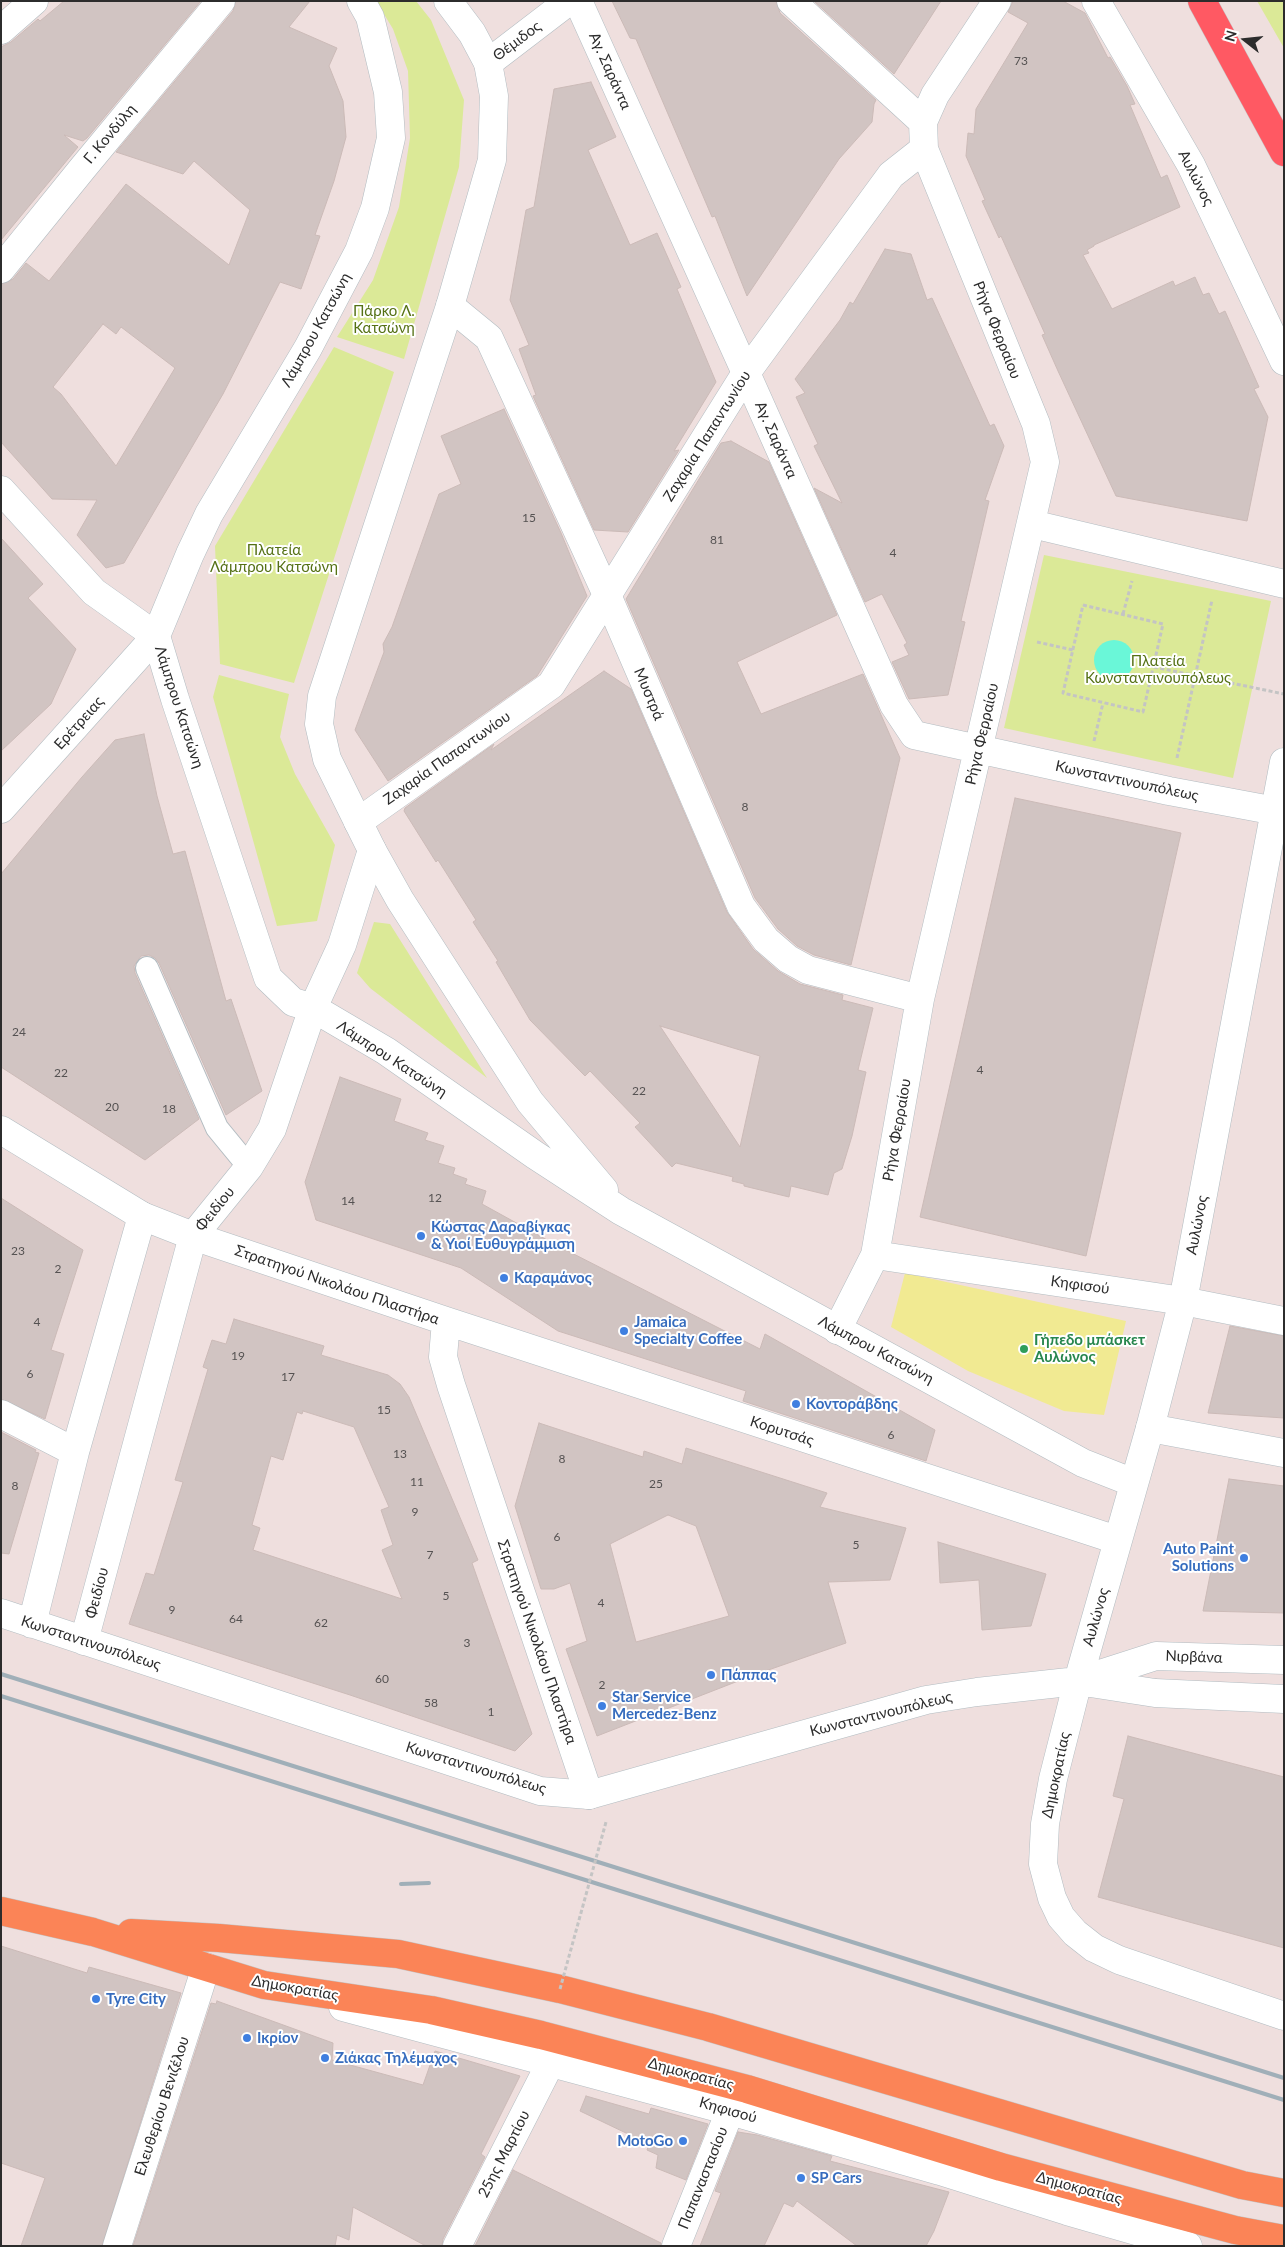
<!DOCTYPE html>
<meta charset="utf-8">
<style>
body{margin:0}
#map{position:relative;width:1285px;height:2247px;overflow:hidden;background:#efdfde;font-family:Lato,sans-serif}
canvas{display:block}
.frame{position:absolute;inset:0;border:2px solid #2c2c2c;pointer-events:none}
.north{position:absolute;left:1220px;top:15px;width:50px;height:50px;-webkit-text-stroke:4px #fff;paint-order:stroke;rotate:286deg;font-size:14px;font-weight:700;line-height:20px;text-align:center;color:#2c2c2c}
.north::after{content:'';display:block;margin:auto;width:18px;height:22px;background:#2c2c2c;clip-path:polygon(50% 0,100% 100%,50% 72%,0 100%)}
</style>
<div id="map">
<canvas width="1285" height="2247"></canvas>
<div class="frame"></div>
<div class="north">N</div>
</div>
<script>
const c = document.querySelector('canvas').getContext('2d');
c.lineJoin = 'round';
function fillPath(path, color) { c.fillStyle = color; c.fill(path, 'evenodd'); }
const shape = rows => new Path2D(rows.map(r => 'M' + r).join(''));
function trace(path, color, width, dash) { c.strokeStyle = color; c.lineWidth = width; c.lineCap = dash ? 'butt' : 'round'; c.setLineDash(dash || []); c.stroke(path); }
function label(font, color, halo, rows, align = 'center') {
  c.font = font + ' Lato,sans-serif'; c.lineWidth = 4; c.setLineDash([]); c.textBaseline = 'middle'; c.strokeStyle = halo; c.fillStyle = color; for (const [text, x, y, turn = 0] of rows) {
    c.save(); c.translate(x, y); c.rotate((+turn || 0) * Math.PI / 180); c.textAlign = isNaN(turn) ? turn : align; if (halo) c.strokeText(text, 0, 0); c.fillText(text, 0, 0); c.restore();
  }
}
const green = shape([
 [376,1,416,1,431,20,464,100,459,167,404,359,337,337,373,280,399,207,410,138,408,71,393,29],
 [1257,1,1284,1,1284,48],
 [334,347,394,372,294,683,220,664,215,546],
 [1044,555,1271,601,1233,778,1004,728],
 [219,675,289,694,280,737,295,774,335,845,317,921,277,926,213,697],
 [374,922,390,924,487,1078,370,988,357,973]
]);
const pitch = shape([
 [905,1273,1126,1321,1104,1415,1064,1411,968,1371,891,1327]
]);
const water = shape([
 '1094 660a20 20 0 1 1 40 0a20 20 0 1 1-40 0Z'
]);
const building = shape([
 [64,1,201,1,87,138,83,141,64,135,78,147,1,240,1,47,11,42,38,19,40,21,64,1],
 [236,1,310,1,289,27,337,48,329,66,343,101,346,137,334,181,315,235,320,236,301,289,280,282,223,394,124,563,106,568,77,535,97,500,52,499,1,442,1,284,13,279,26,263,49,281,126,184,229,265,250,210,194,161,183,174,116,152,233,11,236,1],
 [103,324,116,334,121,327,175,368,116,466,61,394,53,387,103,324],
 [612,1,776,1,780,13,876,100,874,104,872,122,839,159,747,296,715,216,712,217,636,39,630,38,612,1],
 [814,1,941,1,894,74,814,1],
 [1013,1,1063,1,1085,13,1108,58,1110,57,1127,86,1135,104,1130,105,1161,178,1167,175,1180,207,1094,245,1094,246,1087,250,1089,253,1083,255,1112,309,1173,281,1175,286,1195,277,1203,295,1209,293,1219,314,1225,311,1259,387,1254,389,1268,417,1247,521,1116,496,1058,371,1042,335,1045,334,1001,236,999,238,982,201,985,200,966,156,968,133,974,134,976,109,1028,23,1008,12,1013,1],
 [591,82,616,137,588,150,630,245,657,233,681,287,677,289,716,382,674,451,679,450,628,532,594,530,533,396,536,395,519,349,529,345,510,300,526,210,534,207,554,89,591,82],
 [885,249,911,254,927,300,932,298,990,426,994,424,1004,446,985,500,989,501,961,621,965,622,948,695,909,699,892,662,909,655,904,645,907,643,882,594,865,602,814,488,842,503,814,446,818,444,796,397,805,393,795,379,840,320,850,302,853,304,885,249],
 [504,409,561,533,587,596,537,676,388,781,355,730,384,652,383,644,392,627,439,494,461,484,441,436,504,409],
 [731,441,769,462,837,615,737,662,761,714,863,674,900,758,851,965,814,955,797,946,778,929,755,898,626,599,721,443,731,441],
 [1,538,43,584,28,598,76,649,51,704,1,751,1,538],
 [604,671,631,689,727,912,753,949,778,971,800,984,843,995,842,1000,873,1008,858,1070,866,1072,852,1136,842,1169,834,1173,828,1195,791,1186,789,1197,744,1186,744,1184,732,1181,733,1177,676,1163,672,1167,635,1127,640,1123,590,1071,585,1076,530,1020,496,962,498,961,473,922,476,920,438,860,436,862,404,811,405,808,494,744,491,750,604,671],
 [660,1026,760,1056,740,1147,660,1026],
 [144,734,157,796,173,854,185,851,226,1001,231,999,262,1091,226,1115,159,963,155,958,149,955,141,956,134,966,135,973,199,1119,145,1160,1,1067,1,874,82,777,115,740,144,734],
 [1015,798,1181,833,1086,1256,920,1217,1015,798],
 [340,1077,401,1099,394,1121,428,1133,425,1140,444,1146,438,1163,455,1168,453,1174,467,1179,465,1184,486,1191,482,1204,558,1246,760,1349,765,1334,935,1430,926,1461,743,1401,746,1391,558,1331,461,1268,316,1220,305,1182,340,1077],
 [1,1198,83,1250,51,1350,64,1354,45,1419,1,1399,1,1198],
 [234,1319,324,1346,321,1355,388,1375,400,1384,409,1397,478,1560,472,1563,532,1734,515,1751,350,1695,129,1624,146,1573,154,1575,183,1482,175,1480,208,1369,203,1367,212,1340,226,1344,234,1319],
 [303,1411,354,1427,389,1507,381,1510,393,1545,382,1550,402,1599,253,1550,260,1528,252,1525,271,1456,283,1460,297,1412,302,1414,303,1411],
 [1230,1326,1284,1336,1284,1418,1208,1413,1230,1326],
 [539,1423,643,1457,644,1451,682,1464,686,1448,827,1493,820,1507,906,1528,890,1580,828,1582,846,1643,751,1676,597,1736,566,1649,587,1641,570,1583,554,1589,541,1589,515,1506,539,1423],
 [668,1515,696,1526,729,1616,636,1642,610,1544,668,1515],
 [1,1432,36,1450,35,1452,39,1453,9,1554,1,1553,1,1432],
 [1229,1479,1284,1486,1284,1613,1203,1611,1229,1479],
 [938,1542,1046,1574,1031,1626,982,1630,979,1580,940,1583,938,1542],
 [1128,1736,1284,1777,1284,1948,1098,1897,1124,1799,1113,1796,1128,1736],
 [1,1946,87,1973,89,1967,181,1993,102,2246,21,2246,45,2178,1,2163,1,1946],
 [217,2001,333,2043,332,2060,423,2085,435,2051,520,2076,481,2154,485,2157,443,2239,442,2246,426,2246,353,2207,349,2240,337,2235,335,2246,133,2246,211,2003,216,2004,217,2001],
 [586,2096,649,2114,651,2108,708,2124,686,2180,656,2168,658,2155,647,2150,649,2144,580,2111,586,2096],
 [738,2132,757,2135,832,2156,830,2161,949,2192,934,2231,926,2246,857,2246,797,2201,793,2207,784,2203,764,2246,700,2246,721,2193,715,2191,738,2132],
 [513,2170,661,2243,661,2246,475,2246,513,2170]
]);
const path = shape([
 [1083,605,1163,624,1143,712,1063,693,1083,605],
 [1123,614,1132,581],
 [1037,642,1073,650],
 [1154,667,1284,694],
 [1094,741,1103,703],
 [1177,758,1212,600]
]);
const service = shape([
 [147,968,217,1128,249,1167]
]);
const pedestrian = shape([
 [578,1,746,373]
]);
const minor = shape([
 [791,1,923,122],
 [1,30,34,1],
 [488,63,569,1],
 [1,269,82,169,221,1],
 [450,306,489,338,607,595,741,906,766,940,788,959,808,970,920,999],
 [746,373,894,705,914,735,1169,791,1276,811,1284,809],
 [1,490,94,592,156,636,1,809],
 [1032,524,1284,584],
 [358,822,551,685,746,373,891,175,924,149,923,122,935,95,997,1],
 [875,1255,1183,1301,1284,1321],
 [837,1330,875,1255,920,999,1045,462,1036,424,924,149],
 [1,1414,75,1452],
 [1150,1428,1284,1453],
 [1,1613,540,1791,589,1795],
 [32,1624,75,1452,142,1216],
 [84,1641,193,1236,249,1167,272,1129,313,1008,342,945,372,850],
 [117,2246,206,1967],
 [457,2246,551,2062],
 [676,2246,730,2111]
]);
const tertiary = shape([
 [361,1,370,17,388,92,391,138,375,208,359,251,308,348,209,514,190,554,156,636,175,699,268,978,293,1002,313,1008,386,1051,535,1155,621,1211,1083,1463,1134,1483],
 [448,1,472,33,488,63,494,96,492,160,450,306,322,696,319,724,327,759,372,850,400,900,530,1102,604,1190],
 [1096,1,1191,165,1284,361],
 [1284,762,1183,1301,1150,1428,1078,1681,1053,1779,1045,1824,1043,1864,1052,1898,1061,1917,1075,1933,1094,1948,1119,1960,1284,2016],
 [1,1130,142,1216,193,1236,446,1321,1117,1540],
 [446,1321,443,1357,451,1385,589,1795,926,1700,977,1692,1078,1681,1156,1656,1284,1660],
 [1084,1682,1155,1693,1284,1699],
 [343,2007,730,2111,940,2171,1067,2211,1188,2246]
]);
const primary = shape([
 [1,1911,93,1932,264,1985,431,2010,541,2035,747,2089,1001,2167,1235,2230,1284,2239],
 [131,1933,219,1938,398,1954,560,1989,708,2027,1242,2185,1284,2193]
]);
const motorway = shape([
 [1202,1,1284,152]
]);
const rail = shape([
 [1,1674,1284,2078],
 [1,1696,1284,2100],
 [401,1884,429,1883]
]);
const pathBridge = shape([
 [560,1989,606,1822]
]);
const markers = [
 [421,1236,5,"#3f7fe0"],
 [504,1278,5,"#3f7fe0"],
 [624,1331,5,"#3f7fe0"],
 [1024,1349,5,"#2e9e5b"],
 [796,1404,5,"#3f7fe0"],
 [1244,1558,5,"#3f7fe0"],
 [711,1675,5,"#3f7fe0"],
 [602,1706,5,"#3f7fe0"],
 [96,1999,5,"#3f7fe0"],
 [247,2038,5,"#3f7fe0"],
 [325,2058,5,"#3f7fe0"],
 [683,2141,5,"#3f7fe0"],
 [801,2178,5,"#3f7fe0"]
];
const numberNames = [
 ["73",1021,61],
 ["15",529,518],
 ["81",717,540],
 ["4",893,553],
 ["8",745,807],
 ["24",19,1032],
 ["4",980,1070],
 ["22",61,1073],
 ["22",639,1091],
 ["20",112,1107],
 ["18",169,1109],
 ["12",435,1198],
 ["14",348,1201],
 ["23",18,1251],
 ["2",58,1269],
 ["4",37,1322],
 ["19",238,1356],
 ["6",30,1374],
 ["17",288,1377],
 ["15",384,1410],
 ["6",891,1435],
 ["13",400,1454],
 ["8",562,1459],
 ["11",417,1482],
 ["25",656,1484],
 ["8",15,1486],
 ["9",415,1512],
 ["6",557,1537],
 ["5",856,1545],
 ["7",430,1555],
 ["5",446,1596],
 ["4",601,1603],
 ["9",172,1610],
 ["64",236,1619],
 ["62",321,1623],
 ["3",467,1643],
 ["60",382,1679],
 ["2",602,1685],
 ["58",431,1703],
 ["1",491,1712]
];
const streetNames = [
 ["Θέμιδος",517,41,-37],
 ["Αγ. Σαράντα",610,71,66],
 ["Γ. Κονδύλη",110,134,-50],
 ["Αυλώνος",1196,178,63],
 ["Λάμπρου Κατσώνη",316,330,-61],
 ["Ρήγα Φερραίου",997,330,68],
 ["Ζαχαρία Παπαντωνίου",707,436,-58],
 ["Αγ. Σαράντα",776,440,66],
 ["Μυστρά",649,694,67],
 ["Λάμπρου Κατσώνη",179,707,72],
 ["Ερέτρειας",79,723,-48],
 ["Ρήγα Φερραίου",982,734,-77],
 ["Ζαχαρία Παπαντωνίου",447,758,-35],
 ["Κωνσταντινουπόλεως",1127,781,12],
 ["Λάμπρου Κατσώνη",392,1059,33],
 ["Ρήγα Φερραίου",897,1130,-80],
 ["Φειδίου",215,1209,-51],
 ["Αυλώνος",1197,1225,-79],
 ["Στρατηγού Νικολάου Πλαστήρα",337,1285,19],
 ["Κηφισού",1080,1285,8],
 ["Λάμπρου Κατσώνη",876,1350,28],
 ["Κορυτσάς",782,1431,18],
 ["Φειδίου",97,1593,-75],
 ["Αυλώνος",1096,1617,-74],
 ["Στρατηγού Νικολάου Πλαστήρα",537,1642,71],
 ["Κωνσταντινουπόλεως",91,1643,18],
 ["Νιρβάνα",1194,1657,2],
 ["Κωνσταντινουπόλεως",881,1714,-14],
 ["Κωνσταντινουπόλεως",476,1768,17],
 ["Δημοκρατίας",1056,1775,-78],
 ["Δημοκρατίας",295,1988,10],
 ["Δημοκρατίας",691,2074,15],
 ["Ελευθερίου Βενιζέλου",162,2106,-72],
 ["Κηφισού",728,2110,16],
 ["25ης Μαρτίου",504,2154,-63],
 ["Παπαναστασίου",703,2178,-68],
 ["Δημοκρατίας",1079,2188,15]
];
const parkNames = [
 ["Πάρκο Λ.",384,311],
 ["Κατσώνη",384,328],
 ["Πλατεία",274,550],
 ["Λάμπρου Κατσώνη",274,567],
 ["Πλατεία",1158,661],
 ["Κωνσταντινουπόλεως",1158,678]
];
const shopNames = [
 ["Κώστας Δαραβίγκας",431,1227],
 ["& Υιοί Ευθυγράμμιση",431,1244],
 ["Καραμάνος",514,1278],
 ["Jamaica",634,1322],
 ["Specialty Coffee",634,1339],
 ["Κοντοράβδης",806,1404],
 ["Auto Paint",1234,1549,"right"],
 ["Solutions",1234,1566,"right"],
 ["Πάππας",721,1675],
 ["Star Service",612,1697],
 ["Mercedez-Benz",612,1714],
 ["Tyre City",106,1999],
 ["Ικρίον",257,2038],
 ["Ζιάκας Τηλέμαχος",335,2058],
 ["MotoGo",673,2141,"right"],
 ["SP Cars",811,2178]
];
const leisureNames = [
 ["Γήπεδο μπάσκετ",1034,1340],
 ["Αυλώνος",1034,1357]
];
fillPath(green, '#dbe997');
fillPath(pitch, '#f1ea92');
fillPath(water, '#6af7d8');
fillPath(building, '#d1c4c2');
trace(building, '#cbbab7', 1);
trace(service, '#b2bcc1', 24);
trace(pedestrian, '#b2bcc1', 29);
trace(minor, '#b2bcc1', 29);
trace(tertiary, '#b2bcc1', 29);
trace(primary, '#c4c4c4', 29);
trace(motorway, '#c4c4c4', 29);
trace(path, '#c4c4c4', 3, [4, 2.5]);
trace(service, '#fff', 22);
trace(pedestrian, '#fff', 28);
trace(minor, '#fff', 28);
trace(tertiary, '#fff', 28);
trace(primary, '#fb8457', 28);
trace(motorway, '#ff5963', 28);
trace(rail, '#a0afb8', 4);
trace(pathBridge, '#c4c4c4', 3, [4, 2.5]);
for (const [x, y, r, color] of markers) { const dot = new Path2D(); dot.arc(x, y, r, 0, 2 * Math.PI); c.fillStyle = color; c.fill(dot); trace(dot, '#fff', 2); }
label('12px', '#555252', null, numberNames);
label('15px', '#2c2c2c', '#fff', streetNames);
label('15px', '#557115', '#fff', parkNames);
label('bold 15px', '#366cbe', '#fff', shopNames, 'left');
label('bold 15px', '#27864d', '#fff', leisureNames, 'left');
</script>
